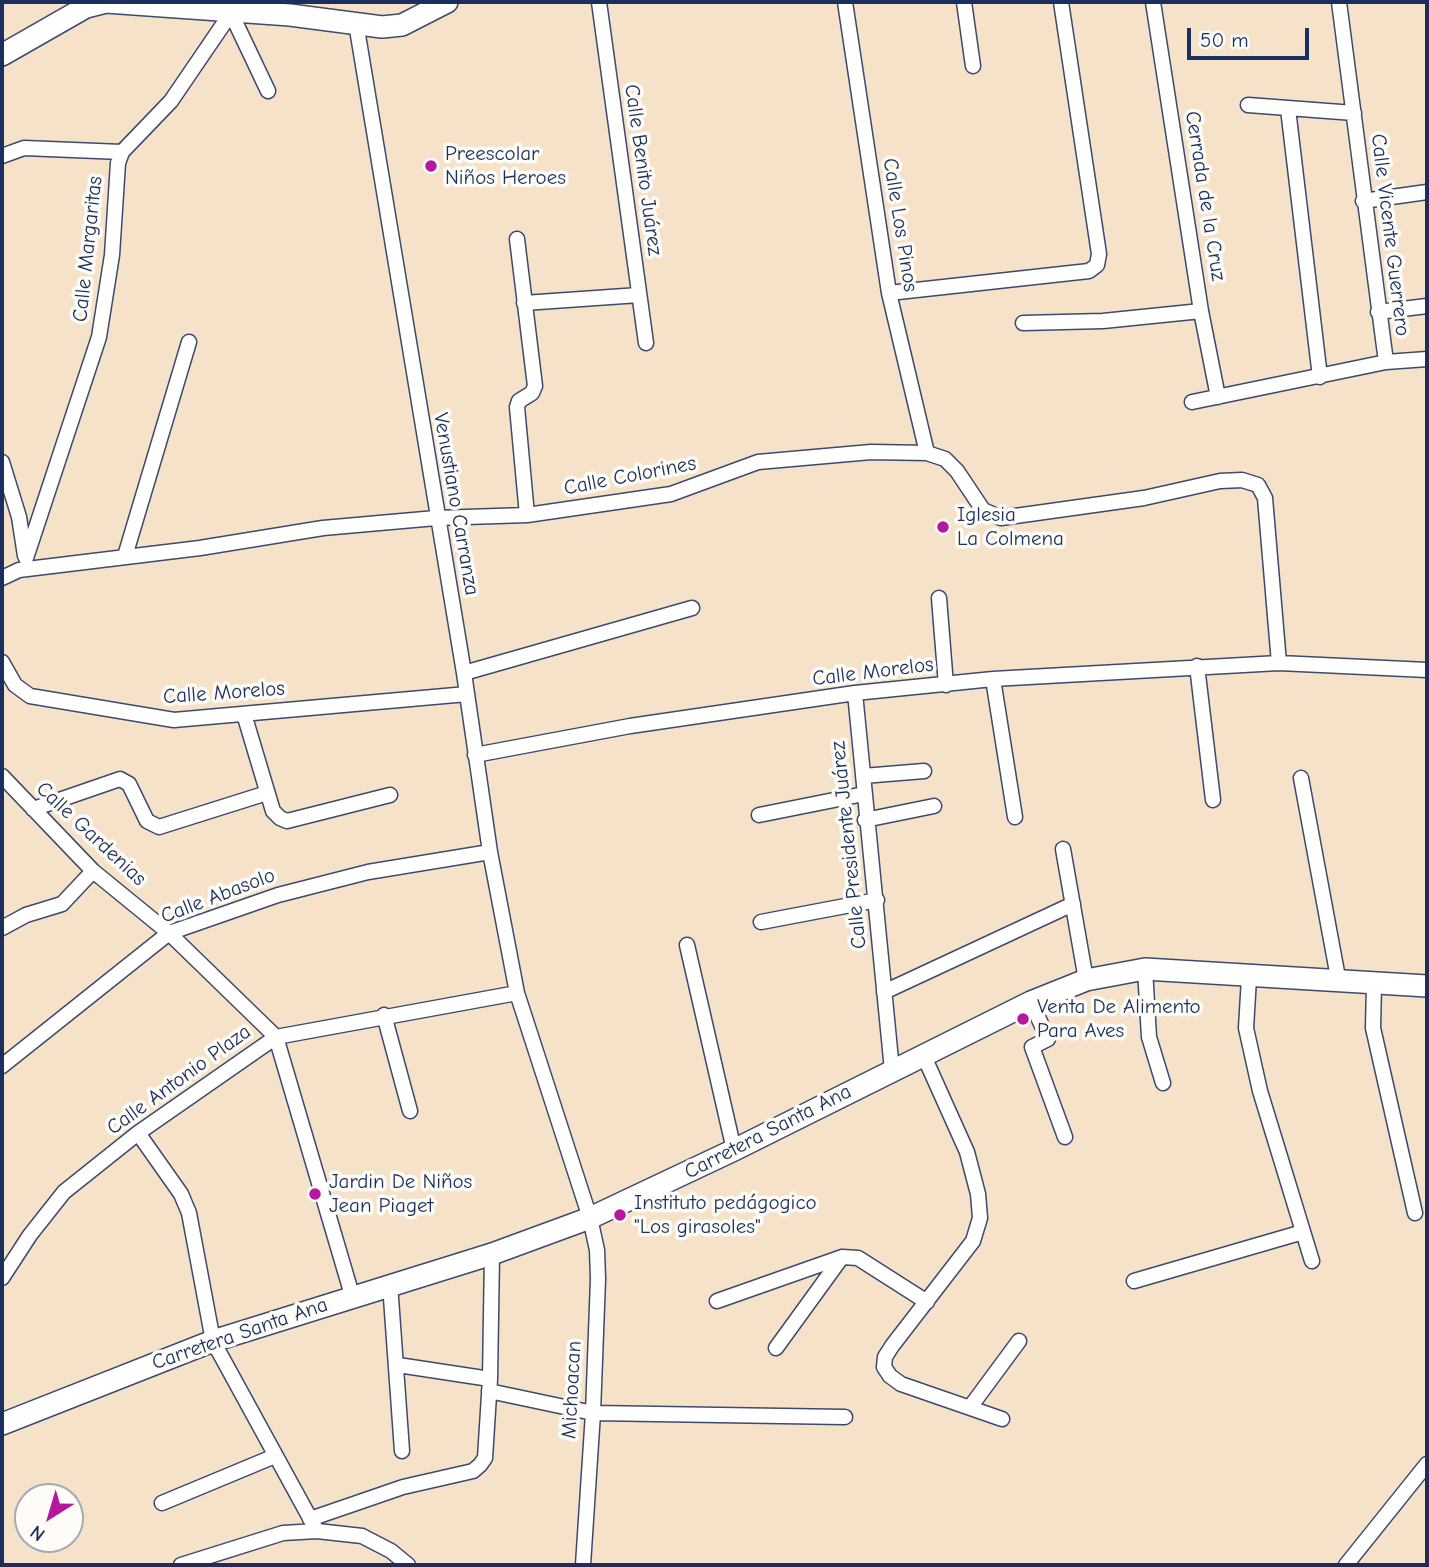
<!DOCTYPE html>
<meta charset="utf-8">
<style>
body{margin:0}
#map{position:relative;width:1429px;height:1567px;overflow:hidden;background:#f6e1c9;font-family:"Comic Neue",sans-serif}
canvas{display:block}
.frame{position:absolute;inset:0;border:4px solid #1b2f5e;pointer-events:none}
.north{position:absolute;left:14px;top:1483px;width:70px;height:70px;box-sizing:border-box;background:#fdfcf7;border:2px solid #a3aaba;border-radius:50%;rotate:217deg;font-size:19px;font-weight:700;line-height:28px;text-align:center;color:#1b2f5e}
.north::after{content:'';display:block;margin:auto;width:24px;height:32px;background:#b5179e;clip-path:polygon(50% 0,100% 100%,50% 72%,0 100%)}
.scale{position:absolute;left:1187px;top:28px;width:122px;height:32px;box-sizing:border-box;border:4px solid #1b2f5e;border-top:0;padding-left:9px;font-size:21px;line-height:24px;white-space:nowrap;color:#1b2f5e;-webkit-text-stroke:5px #fdfcf7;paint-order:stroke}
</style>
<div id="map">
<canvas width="1429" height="1567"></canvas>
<div class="frame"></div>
<div class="north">N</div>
<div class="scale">50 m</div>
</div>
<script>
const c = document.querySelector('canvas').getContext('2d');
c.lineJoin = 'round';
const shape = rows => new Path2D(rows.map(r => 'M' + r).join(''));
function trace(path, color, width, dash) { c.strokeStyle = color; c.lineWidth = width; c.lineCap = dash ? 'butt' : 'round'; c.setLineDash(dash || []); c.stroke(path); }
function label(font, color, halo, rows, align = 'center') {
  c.font = font + ' "Comic Neue",sans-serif'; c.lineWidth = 7; c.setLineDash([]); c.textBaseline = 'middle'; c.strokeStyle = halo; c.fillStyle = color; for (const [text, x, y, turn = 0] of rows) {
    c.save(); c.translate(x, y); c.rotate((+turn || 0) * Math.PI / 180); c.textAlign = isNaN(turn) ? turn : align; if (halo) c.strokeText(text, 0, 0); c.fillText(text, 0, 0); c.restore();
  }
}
const street = shape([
 [599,2,646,343],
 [845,2,889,293,927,453],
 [964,2,973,66],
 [1153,2,1201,311,1218,397],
 [1339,2,1386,362],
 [231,13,268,91],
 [356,23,464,673,490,852,517,993,590,1218,597,1250,598,1279,593,1413,583,1565],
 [1248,105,1354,113],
 [1288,109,1320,377],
 [2,156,24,148,122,152],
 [1363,201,1427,192],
 [517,239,535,386,532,393,519,401,517,407,527,515],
 [889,293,1089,271,1097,265,1099,254,1061,2],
 [524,303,639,295],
 [1378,312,1427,306],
 [1023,323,1103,321,1201,311],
 [1192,402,1386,362,1427,359],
 [2,462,19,517,25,556],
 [125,556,189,342],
 [26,558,99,337,112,255,118,163,122,152,171,101,231,13],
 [2,578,19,570,200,548,323,528,436,518,527,515,671,494,758,462,871,452,927,453,945,459,957,471,983,510,1001,518,1144,498,1220,481,1242,480,1258,485,1265,498,1279,663],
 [939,598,946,685],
 [2,662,15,685,30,696,174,720,467,694],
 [1197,666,1213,800],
 [464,673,692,608],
 [993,679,1015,817],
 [855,693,892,1070],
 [244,714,273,811,280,818,287,821,390,795],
 [475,755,630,726,855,693,993,679,1279,663,1427,670],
 [2,776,93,871,169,933,276,1037,352,1295],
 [863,776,924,771],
 [1301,778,1339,983],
 [33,809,120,779,129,784,147,821,159,827,267,793],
 [759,815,864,794],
 [865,820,934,806],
 [1063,849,1086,980],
 [761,922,877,900],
 [2,928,26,915,62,904,93,871],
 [687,945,734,1150],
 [1145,969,1149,1037,1163,1083],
 [1249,978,1246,1028,1260,1091,1312,1261],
 [1374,984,1373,1028,1415,1213],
 [884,992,1073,904],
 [1031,1002,1048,1039,1032,1047,1065,1137],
 [384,1015,410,1111],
 [923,1054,967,1152,978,1194,980,1218,973,1241,892,1346,885,1357,884,1367,890,1376,901,1384,1002,1419],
 [2,1066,169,933,278,895,368,872,490,852],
 [138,1133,181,1194,189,1213,213,1341,317,1531],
 [2,1278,30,1235,64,1192,138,1133,276,1037,517,993],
 [1134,1281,1303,1232],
 [390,1284,402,1451],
 [717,1301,842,1257,858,1258,927,1302],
 [776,1348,842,1257],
 [398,1365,490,1379],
 [489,1391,593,1413,845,1417],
 [971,1406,1019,1341],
 [162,1503,275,1456],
 [310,1519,403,1487,473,1471,480,1465,485,1458,490,1379,492,1254],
 [181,1565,283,1533,317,1531,362,1536,391,1551,408,1565],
 [1346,1565,1427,1464]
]);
const secondary = shape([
 [106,2,290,15,382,27,402,25,447,2],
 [2,55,86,7,106,2],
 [2,1424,213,1341,492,1254,590,1218,734,1150,1031,1002,1086,980,1145,969,1427,986]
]);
const markers = [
 [431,166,7,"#b5179e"],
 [943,527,7,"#b5179e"],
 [1023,1019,7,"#b5179e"],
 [315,1194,7,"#b5179e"],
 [620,1215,7,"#b5179e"]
];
const poiNames = [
 ["Preescolar",445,154],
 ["Niños Heroes",445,178],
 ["Iglesia",957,515],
 ["La Colmena",957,539],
 ["Venta De Alimento",1037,1007],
 ["Para Aves",1037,1031],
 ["Jardin De Niños",329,1182],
 ["Jean Piaget",329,1206],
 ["Instituto pedágogico",634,1203],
 ["\"Los girasoles\"",634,1227]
];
const streetNames = [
 ["Calle Benito Juárez",643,170,82],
 ["Cerrada de la Cruz",1205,196,81],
 ["Calle Los Pinos",900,225,81],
 ["Calle Vicente Guerrero",1390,235,83],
 ["Calle Margaritas",88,249,-84],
 ["Calle Colorines",630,476,-11],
 ["Venustiano Carranza",456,504,80],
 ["Calle Morelos",873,672,-7],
 ["Calle Morelos",224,693,-4],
 ["Calle Gardenias",91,834,43],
 ["Calle Presidente Juárez",849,845,-96],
 ["Calle Abasolo",218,896,-21],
 ["Calle Antonio Plaza",179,1080,-36],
 ["Carretera Santa Ana",768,1132,-27],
 ["Carretera Santa Ana",240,1334,-19],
 ["Michoacan",572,1390,-87]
];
trace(street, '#3c4a6e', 17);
trace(secondary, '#3c4a6e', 24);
trace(street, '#fff', 14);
trace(secondary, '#fff', 21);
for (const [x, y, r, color] of markers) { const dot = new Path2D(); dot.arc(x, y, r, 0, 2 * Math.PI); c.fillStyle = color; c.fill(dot); trace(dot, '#fdfcf7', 2.5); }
label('21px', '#1b2f5e', '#fdfcf7', poiNames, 'left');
label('21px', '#1b2f5e', '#fdfcf7', streetNames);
</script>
